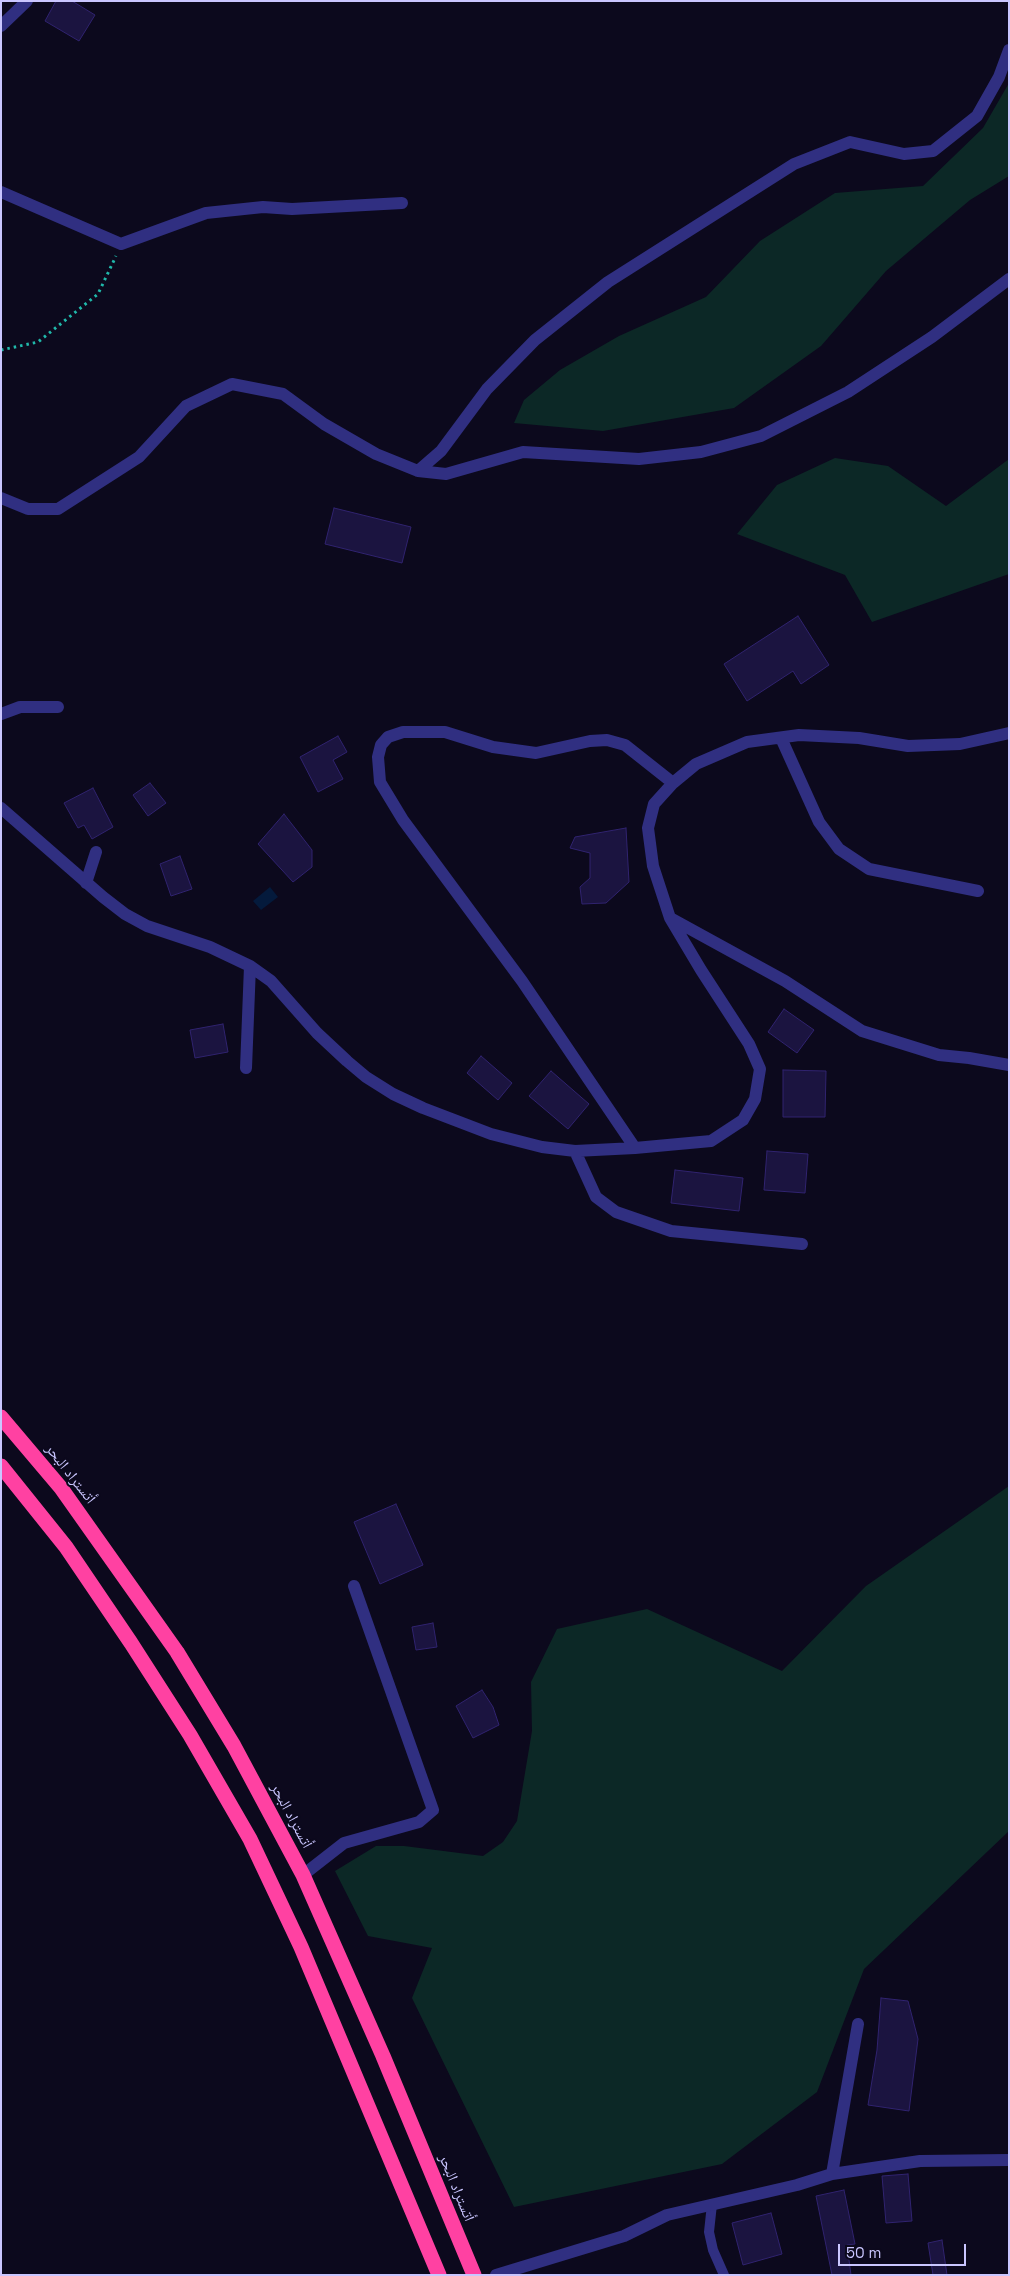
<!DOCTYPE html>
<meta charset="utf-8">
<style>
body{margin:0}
#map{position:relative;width:1010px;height:2276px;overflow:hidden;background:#0c091d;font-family:"Space Grotesk",sans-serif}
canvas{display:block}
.frame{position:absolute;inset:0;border:2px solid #cac6ff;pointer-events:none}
.scale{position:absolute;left:838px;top:2244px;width:128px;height:22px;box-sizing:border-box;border:2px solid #cac6ff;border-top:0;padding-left:6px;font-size:15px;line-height:18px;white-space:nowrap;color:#cac6ff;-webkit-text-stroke:4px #0c091d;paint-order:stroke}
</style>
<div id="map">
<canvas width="1010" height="2276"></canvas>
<div class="frame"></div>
<div class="scale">50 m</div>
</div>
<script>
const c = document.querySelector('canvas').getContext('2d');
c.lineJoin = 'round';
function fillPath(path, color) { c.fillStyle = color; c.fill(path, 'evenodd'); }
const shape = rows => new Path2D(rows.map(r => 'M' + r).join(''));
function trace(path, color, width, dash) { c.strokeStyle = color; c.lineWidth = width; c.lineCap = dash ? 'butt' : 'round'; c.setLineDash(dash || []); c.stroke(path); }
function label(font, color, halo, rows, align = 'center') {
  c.font = font + ' "Space Grotesk","Noto Naskh Arabic",sans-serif'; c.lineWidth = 4; c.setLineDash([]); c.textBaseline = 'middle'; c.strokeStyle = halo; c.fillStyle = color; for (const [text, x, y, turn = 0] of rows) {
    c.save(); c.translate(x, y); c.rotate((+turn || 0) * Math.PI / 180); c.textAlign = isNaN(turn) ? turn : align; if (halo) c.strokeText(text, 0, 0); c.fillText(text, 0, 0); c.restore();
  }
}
const green = shape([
 [1009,83,1009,176,970,200,886,271,821,346,734,408,603,431,514,423,524,400,560,370,619,336,706,297,760,241,835,193,923,186,983,128],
 [835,458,888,466,946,506,1009,459,1009,574,872,622,845,575,737,534,777,485],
 [1009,1486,1009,1831,864,1969,817,2092,722,2164,514,2207,412,1998,432,1948,368,1936,335,1871,376,1846,404,1846,483,1856,503,1842,517,1821,532,1731,531,1682,557,1629,647,1609,782,1671,866,1586]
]);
const water = shape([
 [270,887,278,897,261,910,253,901]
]);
const building = shape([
 [56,1,72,1,95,15,79,41,45,21,56,1],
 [334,508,411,527,402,563,325,544,334,508],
 [798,616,829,665,801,684,793,671,747,701,724,664,798,616],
 [338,736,347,752,333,760,343,779,318,792,300,757,338,736],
 [150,783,166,803,148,816,133,795,150,783],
 [93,788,113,827,92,839,84,825,78,828,64,803,93,788],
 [284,814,312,850,312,867,293,882,258,844,284,814],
 [626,828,629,882,606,903,582,904,580,887,590,878,590,853,570,848,575,837,626,828],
 [180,856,192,889,171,896,160,864,180,856],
 [784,1009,814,1030,797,1053,768,1032,784,1009],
 [223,1024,228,1052,195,1058,190,1030,223,1024],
 [481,1056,512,1083,498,1100,467,1073,481,1056],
 [783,1070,826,1071,825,1117,783,1117,783,1070],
 [551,1071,589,1104,568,1129,529,1096,551,1071],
 [767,1151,808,1154,805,1193,764,1190,767,1151],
 [675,1170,743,1178,739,1211,671,1203,675,1170],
 [396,1504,423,1565,380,1584,354,1522,396,1504],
 [433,1623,437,1647,416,1650,412,1627,433,1623],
 [482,1690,493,1707,499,1725,473,1738,456,1706,482,1690],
 [881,1998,908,2001,918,2039,909,2111,868,2105,877,2050,881,1998],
 [908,2174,912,2221,886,2223,882,2176,908,2174],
 [844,2190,855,2244,847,2245,851,2275,832,2275,816,2196,844,2190],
 [771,2213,782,2254,743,2265,732,2223,771,2213],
 [942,2240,947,2275,933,2275,928,2243,942,2240]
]);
const path = shape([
 [1,350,38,342,98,294,116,256]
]);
const service = shape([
 [712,2204,709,2232,713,2250,724,2275]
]);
const minor = shape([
 [1,26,27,1],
 [1,192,121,244,206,213,263,207,292,209,402,203],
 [418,471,441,451,487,389,535,340,608,282,794,164,850,142,904,154,933,151,977,116,999,77,1009,50],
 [1,498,28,509,58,509,139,457,186,406,232,384,283,394,324,424,376,454,418,471,446,474,523,452,639,459,701,452,761,436,848,392,932,337,1009,279],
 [1,714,20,707,58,707],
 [781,738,819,822,839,849,869,869,978,891],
 [1,808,103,897,125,914,147,926,210,947,250,966,271,981,317,1033,347,1061,366,1077,393,1094,423,1108,491,1134,542,1147,575,1151,635,1148,711,1141,743,1120,755,1099,760,1069,749,1044,701,970,670,918,653,866,648,828,654,804,673,783,696,764,747,742,799,735,859,738,908,746,960,744,1009,733],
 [86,883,96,852],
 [672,919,785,981,862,1031,939,1055,969,1058,1009,1065],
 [246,1068,250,966],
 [635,1148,522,981,403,820,380,782,378,757,381,745,388,737,403,732,445,732,493,747,536,753,590,741,607,740,625,745,673,783],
 [575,1151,596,1197,616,1212,671,1231,802,1244],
 [303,1875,344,1843,419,1822,433,1810,354,1586],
 [858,2024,832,2174,920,2161,1009,2160],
 [496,2275,624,2236,667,2215,797,2185,832,2174]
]);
const motorway = shape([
 [1,1417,61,1488,177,1652,234,1746,303,1875,383,2056,474,2275],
 [1,1466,66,1547,131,1643,190,1735,250,1839,301,1947,439,2275]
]);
const streetNames = [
 ["أتستراد البحر",70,1474,52],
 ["أتستراد البحر",291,1816,62],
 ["أتستراد البحر",456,2188,68]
];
fillPath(green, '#0c2826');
fillPath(water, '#041a3c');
fillPath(building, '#1b1440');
trace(building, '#30236f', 1);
trace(path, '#20b8aa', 3, [2.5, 4]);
trace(service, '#302f81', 10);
trace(minor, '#302f81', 12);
trace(motorway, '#ff41a2', 15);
label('15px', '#cac6ff', '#0c091d', streetNames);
</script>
